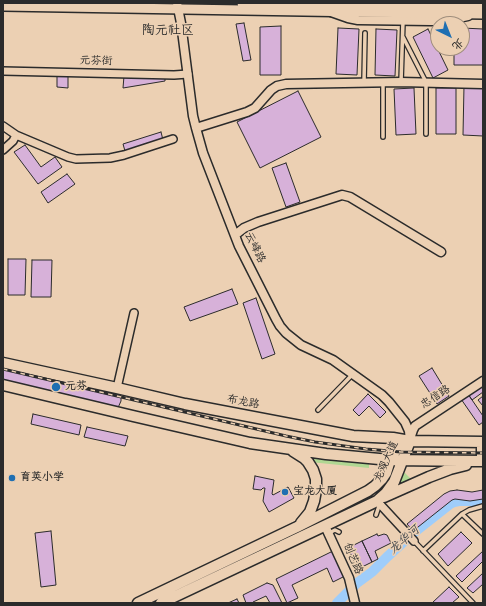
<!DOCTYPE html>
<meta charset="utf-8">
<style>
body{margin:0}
#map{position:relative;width:486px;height:606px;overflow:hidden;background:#ecd0b3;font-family:Kalam,"LXGW WenKai TC",sans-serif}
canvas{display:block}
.frame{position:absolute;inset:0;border:4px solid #2b2b2b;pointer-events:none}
.north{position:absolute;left:430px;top:16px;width:40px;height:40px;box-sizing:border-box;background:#ecd0b3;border:1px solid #9f8e7d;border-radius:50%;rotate:137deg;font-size:11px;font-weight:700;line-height:16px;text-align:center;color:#2b2b2b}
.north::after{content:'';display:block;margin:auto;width:14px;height:18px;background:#1f6fb2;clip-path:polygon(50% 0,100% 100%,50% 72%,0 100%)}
</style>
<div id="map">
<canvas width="486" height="606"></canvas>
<div class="frame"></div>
<div class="north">北</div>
</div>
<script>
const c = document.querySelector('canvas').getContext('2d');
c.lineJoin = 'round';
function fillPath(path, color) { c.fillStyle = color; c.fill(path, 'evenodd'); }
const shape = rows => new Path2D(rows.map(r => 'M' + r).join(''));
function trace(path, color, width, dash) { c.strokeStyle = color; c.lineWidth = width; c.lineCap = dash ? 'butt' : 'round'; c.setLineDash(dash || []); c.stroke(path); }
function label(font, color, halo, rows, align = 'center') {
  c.font = font + ' Kalam,"LXGW WenKai TC",sans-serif'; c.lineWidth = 3; c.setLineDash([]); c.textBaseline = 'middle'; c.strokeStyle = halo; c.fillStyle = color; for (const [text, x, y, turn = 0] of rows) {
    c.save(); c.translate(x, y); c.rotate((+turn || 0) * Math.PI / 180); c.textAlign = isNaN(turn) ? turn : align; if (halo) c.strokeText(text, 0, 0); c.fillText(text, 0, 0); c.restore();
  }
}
const green = shape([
 [307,457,369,464,369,468,310,462],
 [402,472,405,473,411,479,397,486]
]);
const river = shape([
 [337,603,357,583,372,572,387,557,412,534,450,504,454,502,459,501,473,501,483,499]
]);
const building = shape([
 [244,23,251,60,243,61,236,24,244,23],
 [281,26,281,75,260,75,260,27,281,26],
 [338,28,359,29,357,75,336,74,338,28],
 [462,28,483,29,483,65,454,65,454,48,462,48,462,28],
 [376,29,397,30,395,76,375,75,376,29],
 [428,29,448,70,433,78,413,37,428,29],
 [57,75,68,76,68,88,57,87,57,75],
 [124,76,165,77,165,81,123,88,124,76],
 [464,86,483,87,483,136,463,135,464,86],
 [414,88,416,134,396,135,394,89,414,88],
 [436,88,456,88,456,134,436,134,436,88],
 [298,91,321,137,260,168,237,122,298,91],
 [161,132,163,140,125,151,123,144,161,132],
 [25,145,41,167,55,157,62,167,38,184,14,152,25,145],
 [286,163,300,202,286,207,272,168,286,163],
 [67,174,75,184,48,203,41,192,67,174],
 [8,259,26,259,25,295,8,295,8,259],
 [32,260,52,260,51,297,31,297,32,260],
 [232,289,238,304,190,321,184,307,232,289],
 [256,298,275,354,262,359,243,303,256,298],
 [3,368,120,395,121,398,121,401,117,410,3,384,3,368],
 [432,368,449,396,437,404,419,376,432,368],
 [483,384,483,392,472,400,468,394,483,384],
 [368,394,386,412,380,418,369,406,359,416,353,410,368,394],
 [468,394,483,416,483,422,479,425,461,399,468,394],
 [483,396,483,406,478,400,483,396],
 [33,414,81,425,79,435,31,424,33,414],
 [87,427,128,436,125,446,84,437,87,427],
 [255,476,274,480,272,494,273,495,288,487,294,498,269,512,263,501,265,488,263,488,261,490,253,489,255,476],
 [457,490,472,492,483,490,483,499,470,501,455,499,452,500,413,531,407,524,444,494,450,491,457,490],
 [51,531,56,585,41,587,35,533,51,531],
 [461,532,472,543,448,566,438,554,461,532],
 [377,534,378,536,384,534,387,535,391,543,375,551,378,559,372,562,362,541,377,534],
 [362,541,372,562,360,568,356,560,354,561,348,548,362,541],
 [333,551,345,576,333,582,327,568,292,585,298,598,287,603,276,579,333,551],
 [483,551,483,561,462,582,456,576,483,551],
 [483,573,483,584,473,593,467,588,483,573],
 [267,583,273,585,282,603,270,603,266,596,253,602,253,603,246,603,243,595,267,583],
 [449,587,459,597,452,603,432,603,449,587],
 [237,599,239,603,228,603,237,599]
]);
const service = shape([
 [403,37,426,82,426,134],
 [364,82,365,33],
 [401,82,403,21],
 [383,83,383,137],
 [318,410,352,375],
 [462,514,483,534],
 [376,515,379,506,381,505],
 [329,533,335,530,339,532],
 [414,541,473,603],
 [423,551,462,514,469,510,483,506]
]);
const minor = shape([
 [3,71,174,75,188,74],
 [3,126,16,135,68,157,76,159,110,158,124,155,173,139],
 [3,150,13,141,16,135],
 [117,388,134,313],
 [377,501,414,541]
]);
const tertiary = shape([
 [177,3,181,23,193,116,196,128,203,153,239,246,276,319,280,326,286,333,301,345,333,360,382,395,389,402,405,422,409,431,410,441],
 [331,12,348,18,358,20,431,21,445,21,468,16],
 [196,128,247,112,255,108,271,90,277,86,286,84,401,82,483,84],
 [235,235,244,228,258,222,342,195,350,197,441,252],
 [411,436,413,430,415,426,483,381],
 [325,526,349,578,355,603]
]);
const secondary = shape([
 [242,3,483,6],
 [3,6,483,14]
]);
const primary = shape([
 [3,363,117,388,185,404,353,436,393,438,410,441,483,442],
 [3,385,133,416,250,443,326,454,390,460,483,461],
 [293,451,304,458,308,462,313,470,316,479,316,490,314,501,310,512,301,523],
 [482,461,482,442],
 [384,497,429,477,450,469,466,465],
 [138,603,297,527,368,491,375,486,382,479,386,473,391,457,396,450,405,443,410,441],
 [161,603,377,501,386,493,394,482,410,441]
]);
const rail = shape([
 [3,369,286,436,315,442,366,449,401,452,483,453]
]);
const markers = [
 [56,387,5,"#1f6fb2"],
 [12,478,4,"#1f6fb2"],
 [285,492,4,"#1f6fb2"]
];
const streetNames = [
 ["元芬街",96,62,1],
 ["云峰路",254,248,64],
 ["忠信路",436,398,-33],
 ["布龙路",243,403,11],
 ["龙观大道",387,462,-66],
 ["创艺路",352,559,67]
];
const poiNames = [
 ["元芬",65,387],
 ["育英小学",20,478],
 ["宝龙大厦",293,492]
];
const waterNames = [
 ["龙华河",405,541,-41]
];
const quarterNames = [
 ["陶元社区",168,32]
];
fillPath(green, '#b0d793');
trace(river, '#9fcdfa', 10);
fillPath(building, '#d7b1d9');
trace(building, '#2b2b2b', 1);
trace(service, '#2b2b2b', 6);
trace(minor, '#2b2b2b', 10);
trace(tertiary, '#2b2b2b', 11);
trace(secondary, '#2b2b2b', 12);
trace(primary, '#2b2b2b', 13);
trace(service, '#ecd0b3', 3.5);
trace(minor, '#ecd0b3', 7);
trace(tertiary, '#ecd0b3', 8);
trace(secondary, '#ecd0b3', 9);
trace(primary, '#ecd0b3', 10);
trace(rail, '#2b2b2b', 3);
trace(rail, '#ecd0b3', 1.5, [4.5]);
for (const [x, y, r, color] of markers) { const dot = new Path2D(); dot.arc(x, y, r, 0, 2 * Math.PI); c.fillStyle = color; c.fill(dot); trace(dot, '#ecd0b3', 1.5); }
label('11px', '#2b2b2b', '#ecd0b3', streetNames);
label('bold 11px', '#2b2b2b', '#ecd0b3', poiNames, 'left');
label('italic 12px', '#3c434a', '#ecd0b3', waterNames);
label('13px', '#2b2b2b', '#ecd0b3', quarterNames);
</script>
